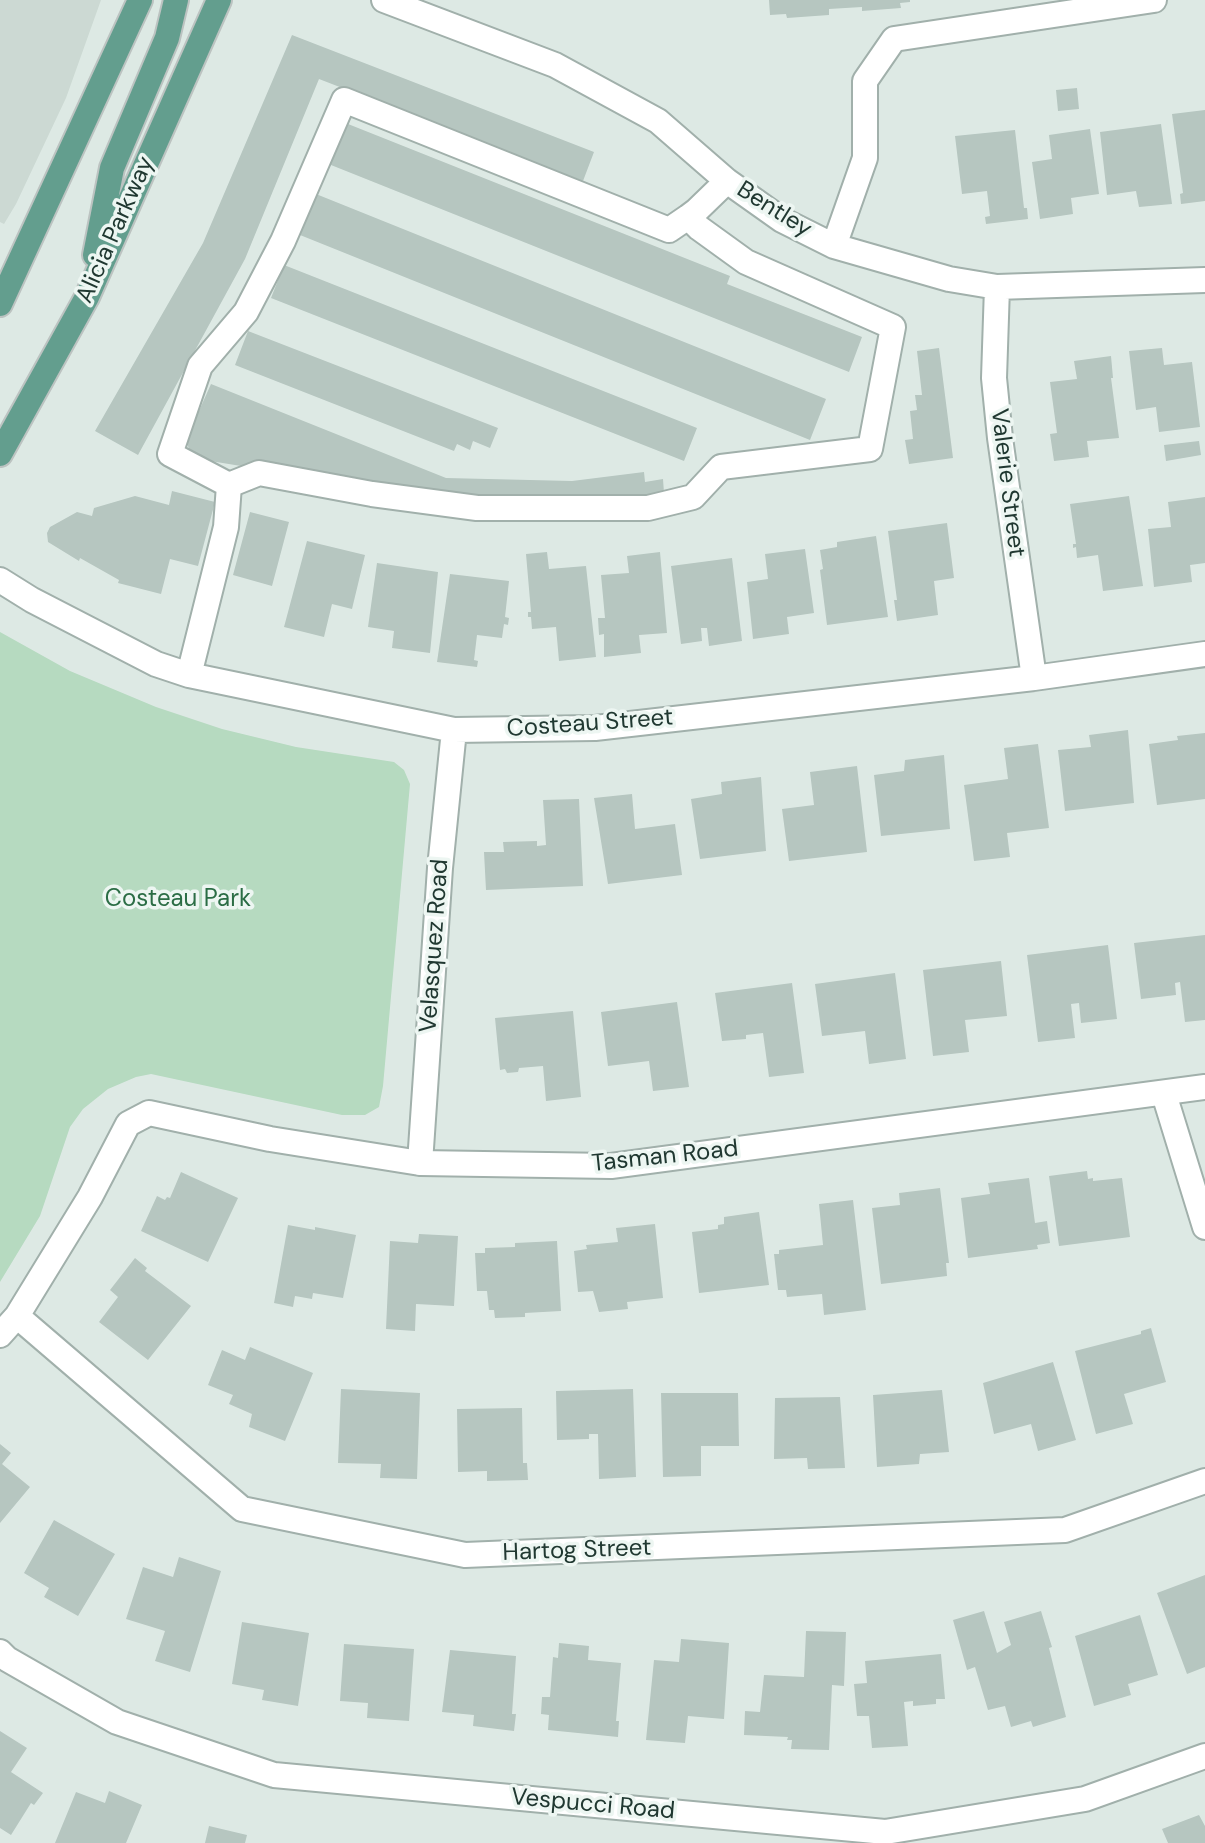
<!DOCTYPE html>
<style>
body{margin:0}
canvas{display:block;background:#dde9e4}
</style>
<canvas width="1205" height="1843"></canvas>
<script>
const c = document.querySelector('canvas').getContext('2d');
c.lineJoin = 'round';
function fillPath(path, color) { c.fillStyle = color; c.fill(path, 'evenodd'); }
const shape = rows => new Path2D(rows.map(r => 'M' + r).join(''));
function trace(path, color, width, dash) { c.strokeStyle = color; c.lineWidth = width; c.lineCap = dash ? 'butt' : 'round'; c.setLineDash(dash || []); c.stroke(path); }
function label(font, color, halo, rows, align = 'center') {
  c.font = font + ' "DM Sans",sans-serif'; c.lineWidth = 7; c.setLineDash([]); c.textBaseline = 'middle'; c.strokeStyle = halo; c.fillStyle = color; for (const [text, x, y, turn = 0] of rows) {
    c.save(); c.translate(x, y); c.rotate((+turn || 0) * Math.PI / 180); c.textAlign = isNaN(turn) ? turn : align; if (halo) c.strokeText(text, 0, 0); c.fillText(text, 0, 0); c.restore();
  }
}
const built = shape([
 [0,0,101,0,66,98,16,204,4,224,0,222]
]);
const green = shape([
 [0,632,70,671,156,707,222,729,296,747,394,762,404,770,410,784,383,1086,379,1107,365,1115,342,1115,151,1074,136,1077,108,1089,83,1109,70,1127,40,1216,0,1282]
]);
const building = shape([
 [769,0,910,0,910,2,900,3,901,8,862,11,862,7,829,9,829,15,787,18,786,14,770,15],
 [292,35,594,152,583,181,319,79,245,259,138,455,95,431,203,243],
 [1077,88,1079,109,1058,111,1056,90],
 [1205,110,1205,201,1181,204,1180,194,1183,193,1172,114],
 [343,122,730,276,727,284,862,337,849,372,326,163],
 [1161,124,1172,204,1139,207,1136,191,1107,195,1100,132],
 [1090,129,1099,194,1071,198,1073,214,1040,219,1032,162,1052,159,1049,135],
 [1015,130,1024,208,1027,208,1028,219,986,224,985,217,990,216,987,191,962,194,955,136],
 [316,194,826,399,810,440,300,235],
 [284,265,697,428,684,461,271,298],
 [248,331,498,428,490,448,473,441,470,450,457,444,454,451,235,365],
 [939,348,953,458,909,464,905,440,913,439,910,411,917,410,915,395,922,395,917,351],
 [1162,348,1164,365,1192,362,1200,427,1159,432,1156,407,1136,410,1129,351],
 [1111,356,1113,378,1111,378,1119,438,1087,441,1089,457,1054,461,1050,434,1057,433,1050,382,1077,379,1074,361],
 [211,384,446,478,572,481,644,472,645,482,663,479,664,493,583,504,437,498,192,458,186,440],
 [1199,441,1201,455,1166,461,1164,445],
 [172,491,215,502,198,566,170,559,161,594,118,583,119,580,80,558,79,561,48,542,47,533,50,527,77,512,92,516,94,508,135,496,169,505],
 [1129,496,1143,586,1103,591,1098,555,1077,558,1076,547,1073,548,1073,544,1076,544,1070,504],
 [1205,497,1205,563,1190,565,1192,582,1154,587,1148,529,1171,527,1168,502],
 [250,512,289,522,272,586,233,575],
 [947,523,954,578,934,581,938,615,897,621,894,600,897,600,888,531],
 [876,536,888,617,827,625,820,570,823,569,820,550,837,547,837,542],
 [307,541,365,555,352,609,332,604,324,637,284,627],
 [805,549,814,613,787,617,789,634,753,639,747,582,768,579,765,554],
 [547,552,549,569,586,566,596,657,559,661,556,627,532,629,531,617,528,617,528,612,531,612,526,554],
 [660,552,667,633,639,635,641,653,604,657,604,634,599,635,598,618,605,618,601,575,629,573,627,556],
 [732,558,742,641,709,646,707,628,701,628,702,641,681,644,671,566],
 [377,563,438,572,430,653,392,648,394,631,368,627],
 [450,574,509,581,505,617,509,618,508,625,504,624,502,638,477,635,474,660,478,661,477,667,437,662],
 [1128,730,1134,803,1065,811,1058,750,1091,747,1089,735],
 [1205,733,1205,799,1157,805,1149,744,1178,740,1177,736],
 [1038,744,1049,828,1007,833,1010,857,974,861,964,785,1008,779,1004,748],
 [944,755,950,829,881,836,874,775,904,771,905,760],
 [857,766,867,852,789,861,782,809,814,805,810,772],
 [761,777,766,851,700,859,691,799,722,794,721,782],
 [632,794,635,829,675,824,682,875,608,884,594,798],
 [579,799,583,886,486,890,484,852,504,852,503,842,537,841,537,846,546,845,543,800],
 [1205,935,1205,1020,1185,1022,1180,982,1175,983,1176,995,1141,999,1134,943],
 [1108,945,1117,1019,1081,1023,1079,1003,1071,1004,1075,1038,1038,1042,1027,955],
 [1001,961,1007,1016,965,1020,969,1052,933,1056,923,970],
 [895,973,906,1059,869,1064,865,1031,822,1036,815,984],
 [792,983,804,1073,769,1077,763,1033,746,1035,746,1039,722,1041,715,993],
 [677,1002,689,1087,653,1091,649,1061,608,1066,601,1012],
 [573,1011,581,1097,546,1101,543,1066,519,1068,518,1072,507,1073,505,1069,500,1070,495,1018],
 [1087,1171,1088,1179,1093,1178,1093,1181,1122,1178,1130,1237,1059,1246,1049,1176],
 [181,1172,238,1198,208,1262,141,1231,157,1196,165,1200,167,1197,170,1198],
 [1029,1178,1035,1223,1047,1221,1050,1243,1037,1245,1038,1249,968,1258,961,1198,990,1194,988,1183],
 [940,1188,949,1263,946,1263,947,1276,881,1284,872,1208,900,1205,899,1193],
 [853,1200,866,1310,824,1315,822,1294,787,1297,786,1290,778,1290,774,1254,779,1254,779,1250,823,1245,819,1204],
 [759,1212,769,1285,699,1293,692,1232,718,1229,718,1225,724,1224,724,1217],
 [655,1224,663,1298,627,1302,628,1309,599,1312,593,1291,578,1292,574,1251,587,1249,586,1245,618,1242,616,1228],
 [288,1225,315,1230,315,1227,356,1235,343,1298,313,1293,312,1299,295,1296,293,1307,274,1303],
 [419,1234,458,1236,454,1306,416,1304,415,1331,386,1329,390,1241,418,1243],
 [557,1241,561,1311,525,1313,525,1317,495,1318,494,1310,489,1310,487,1291,477,1291,475,1253,485,1253,485,1248,515,1247,515,1243],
 [135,1258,147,1268,145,1271,191,1306,148,1360,99,1322,118,1297,110,1290],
 [1151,1328,1166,1382,1124,1394,1133,1424,1096,1434,1075,1351,1141,1334,1141,1331],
 [250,1347,313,1373,285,1441,249,1427,252,1414,229,1404,233,1395,208,1385,222,1350,245,1360],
 [1053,1362,1076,1440,1038,1451,1031,1424,994,1434,983,1383],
 [341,1389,420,1393,417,1479,380,1478,381,1464,338,1463],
 [633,1389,636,1477,599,1479,598,1434,589,1434,589,1439,557,1440,556,1391],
 [942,1390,949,1452,920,1454,919,1464,877,1467,873,1395],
 [661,1393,738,1393,739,1446,701,1446,701,1476,663,1477],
 [840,1397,845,1468,808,1469,807,1458,774,1459,775,1398],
 [522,1408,523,1463,527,1463,528,1480,487,1481,487,1471,458,1472,457,1409],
 [0,1444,11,1453,2,1464,30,1487,0,1523],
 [54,1520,115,1554,78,1616,44,1597,49,1588,24,1573],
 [179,1557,221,1571,190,1672,155,1661,165,1631,126,1619,143,1567,173,1577],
 [1205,1575,1205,1667,1187,1674,1157,1593],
 [984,1611,997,1653,1011,1645,1004,1622,1041,1611,1052,1647,1049,1648,1066,1717,1033,1727,1031,1721,1011,1727,1005,1706,988,1710,975,1667,967,1670,953,1620],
 [1140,1615,1158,1675,1128,1684,1131,1695,1094,1706,1075,1636],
 [242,1622,309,1633,298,1706,262,1700,264,1690,232,1684],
 [806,1631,846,1632,844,1686,832,1685,829,1750,791,1749,792,1740,787,1740,788,1737,744,1735,745,1711,760,1712,764,1675,804,1677],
 [681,1639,729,1643,724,1719,688,1716,685,1743,646,1740,654,1660,679,1662],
 [559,1643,589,1646,588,1660,621,1663,616,1721,619,1721,618,1737,548,1730,549,1715,541,1714,542,1697,550,1697,553,1657,558,1658],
 [344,1644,414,1649,409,1721,367,1718,368,1703,340,1701],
 [450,1650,516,1656,512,1714,516,1714,514,1731,473,1726,474,1715,442,1712],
 [941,1654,945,1699,936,1699,936,1704,913,1706,913,1701,904,1702,908,1746,872,1748,869,1716,857,1716,854,1684,867,1683,865,1661],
 [0,1731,27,1748,11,1772,43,1793,34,1805,31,1803,11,1835,0,1828],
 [109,1791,142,1805,126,1843,55,1843,76,1792,105,1803],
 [1199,1815,1205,1826,1205,1843,1168,1843,1162,1829],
 [209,1826,247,1835,245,1843,205,1843]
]);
const minor = shape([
 [384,0,555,65,658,121,727,181,782,220,834,246,949,279,997,287,1205,280],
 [688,217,699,228,746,262,893,327,870,449,721,467,693,497,648,508,477,508,372,494,259,473,229,485,170,454,200,366,246,312,283,241,344,100,669,230,688,217,696,211,727,181],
 [834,246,865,158,865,81,894,39,1154,0],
 [997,287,994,378,1000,438,1034,678],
 [0,580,32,600,156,664,189,675,454,730,595,728,1034,678,1205,654],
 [189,675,226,527,229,485],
 [1164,1094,1205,1227],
 [420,1163,440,868,454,730],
 [17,1316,242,1509,465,1555,1065,1530,1205,1481],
 [0,1335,17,1316,90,1197,128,1124,149,1113,270,1139,420,1163,611,1166,1205,1087],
 [0,1652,7,1659,117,1722,274,1775,885,1832,1085,1799,1205,1756]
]);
const major = shape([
 [95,255,112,168,167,38,176,0],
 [0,304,140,0],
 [0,454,87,297,219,0]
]);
const streetNames = [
 ["Bentley",774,210,32],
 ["Alicia Parkway",116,230,-66],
 ["Valerie Street",1007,483,83],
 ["Costeau Street",590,724,-4],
 ["Velasquez Road",435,946,-86],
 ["Tasman Road",665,1157,-6],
 ["Hartog Street",577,1551,-2],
 ["Vespucci Road",593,1805,5]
];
const parkNames = [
 ["Costeau Park",178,900]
];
fillPath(built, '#ccd9d3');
fillPath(green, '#b6dac0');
fillPath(building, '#b6c6c0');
trace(minor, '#a1b0ab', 28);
trace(major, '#bcc3c1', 28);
trace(minor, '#fff', 24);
trace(major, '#639e8e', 24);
label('24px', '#203831', '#edf6f2', streetNames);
label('24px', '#2b6d45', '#edf6f2', parkNames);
</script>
